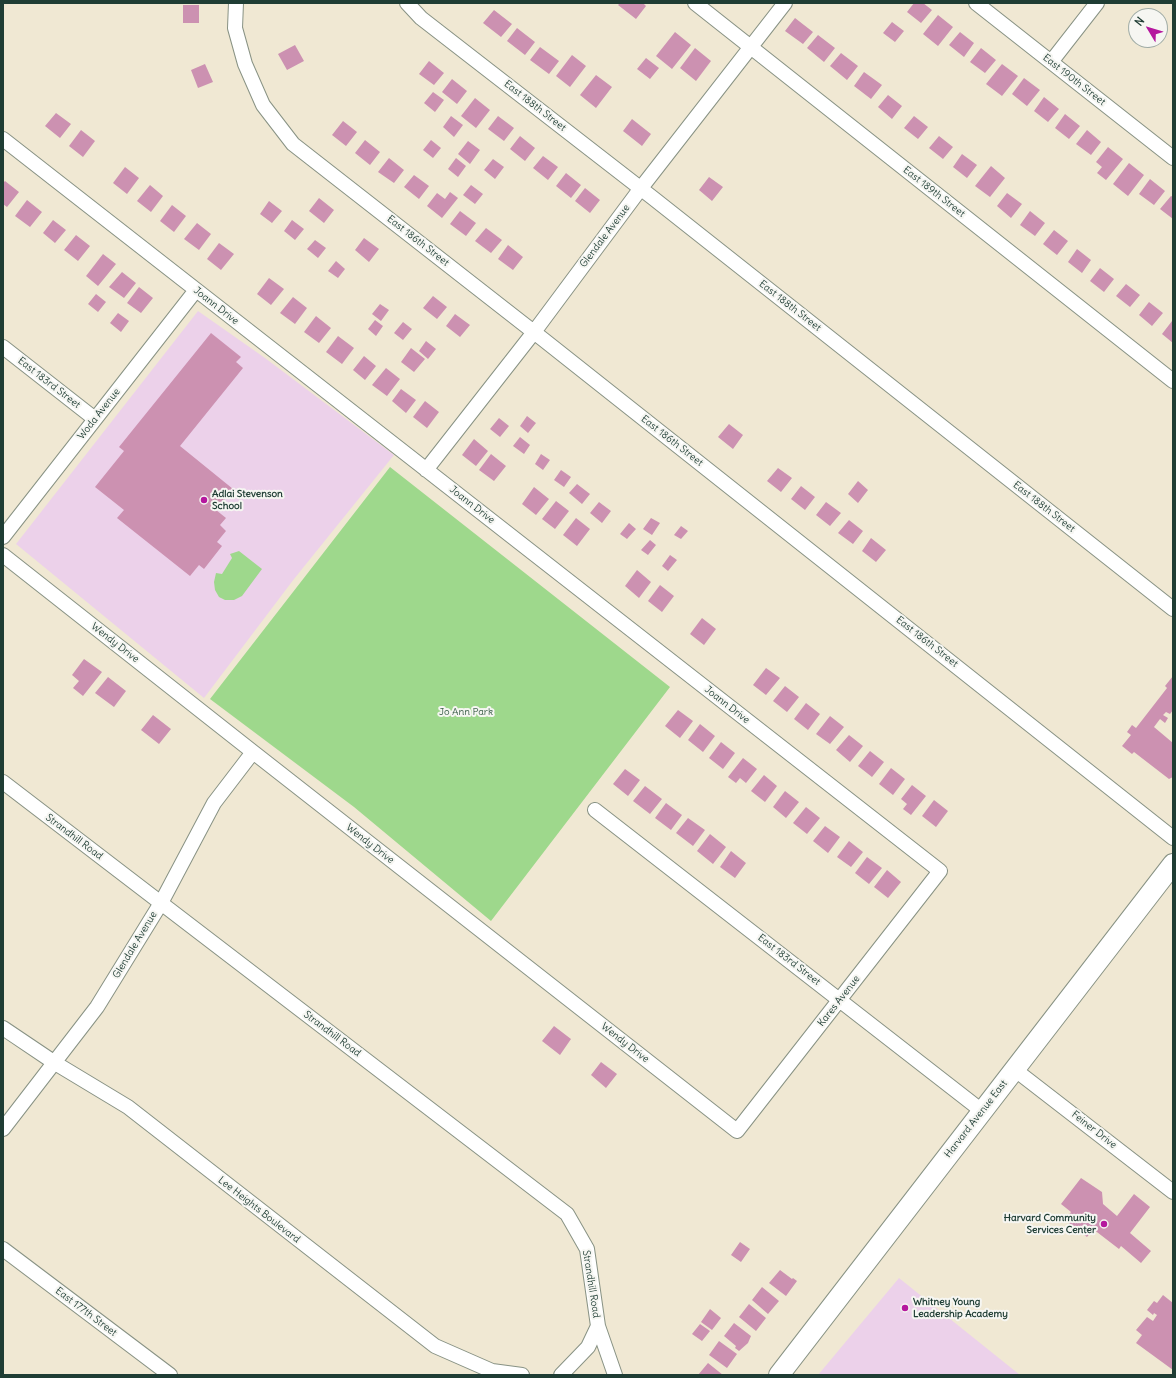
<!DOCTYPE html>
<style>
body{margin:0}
#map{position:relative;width:1176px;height:1378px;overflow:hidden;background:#f0e8d3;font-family:Delius,sans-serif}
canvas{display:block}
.frame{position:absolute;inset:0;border:4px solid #1f3d34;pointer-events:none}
.north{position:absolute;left:1128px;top:8px;width:40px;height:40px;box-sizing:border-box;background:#f6f6f2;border:1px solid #a0aca6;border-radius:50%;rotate:308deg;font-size:11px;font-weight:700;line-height:16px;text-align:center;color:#1f3d34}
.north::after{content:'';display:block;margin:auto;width:14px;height:18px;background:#b5179e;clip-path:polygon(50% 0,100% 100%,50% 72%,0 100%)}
</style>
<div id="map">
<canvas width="1176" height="1378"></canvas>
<div class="frame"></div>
<div class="north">N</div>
</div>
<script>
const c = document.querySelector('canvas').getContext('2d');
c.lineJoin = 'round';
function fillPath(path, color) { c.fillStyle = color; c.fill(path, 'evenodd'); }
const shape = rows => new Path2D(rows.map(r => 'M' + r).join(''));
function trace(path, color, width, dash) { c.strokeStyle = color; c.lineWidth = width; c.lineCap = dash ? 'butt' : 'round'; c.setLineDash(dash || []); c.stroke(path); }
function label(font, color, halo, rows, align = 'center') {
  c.font = font + ' Delius,sans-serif'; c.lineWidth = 4; c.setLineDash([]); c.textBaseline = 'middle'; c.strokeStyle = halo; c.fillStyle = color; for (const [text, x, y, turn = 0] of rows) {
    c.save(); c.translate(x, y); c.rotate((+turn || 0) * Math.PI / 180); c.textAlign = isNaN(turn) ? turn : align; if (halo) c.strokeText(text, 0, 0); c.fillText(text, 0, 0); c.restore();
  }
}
const built = shape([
 [198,311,265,358,394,455,294,579,204,698,16,544],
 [899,1278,1020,1375,818,1375]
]);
const green = shape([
 [390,467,670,687,491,921,354,807,210,699],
 [239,551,262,569,242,596,234,600,225,600,219,597,215,590,214,582,216,573,222,574,232,558,230,554]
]);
const building = shape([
 [620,3,643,3,646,6,636,19,618,5],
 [914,3,923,3,932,10,921,23,907,12],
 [183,5,199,5,199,23,183,23],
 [494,10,512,24,501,37,483,23],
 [938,15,953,27,938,46,923,34],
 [795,18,813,32,803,44,785,31],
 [892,22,904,31,895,42,883,33],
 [517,28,535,42,525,55,507,41],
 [675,32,691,45,672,69,656,56],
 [960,32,974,43,964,57,949,45],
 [818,35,835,48,824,62,807,48],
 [295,45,304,61,287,70,278,54],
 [540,47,559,61,549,74,530,60],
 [695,48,711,61,696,81,680,68],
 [981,48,996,60,985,73,970,62],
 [841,53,858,66,847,80,830,66],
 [572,55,586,66,570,87,556,76],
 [646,58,659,68,650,79,637,69],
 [429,61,444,73,434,85,419,74],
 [205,64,213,82,198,88,191,70],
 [1002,64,1018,76,1002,96,986,84],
 [864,72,882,85,871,99,854,86],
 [596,75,612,87,596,108,580,95],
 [1024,78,1040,90,1027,106,1012,94],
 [452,79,467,91,457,104,442,92],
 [433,92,444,100,435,112,424,103],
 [888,95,902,106,892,119,878,107],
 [1044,97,1059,109,1048,122,1034,111],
 [475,98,490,110,476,128,461,116],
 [56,113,71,124,60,138,45,126],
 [1065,114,1080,126,1069,139,1055,128],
 [451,116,463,125,454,137,443,127],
 [498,116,514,128,504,141,488,129],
 [914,116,928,127,918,139,904,128],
 [632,119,651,134,642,146,623,131],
 [343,121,357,132,346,146,332,135],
 [81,130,95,141,83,157,69,146],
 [1087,130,1101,142,1091,155,1076,144],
 [520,136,535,148,525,161,510,149],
 [939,136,953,147,943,159,929,148],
 [365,140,380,152,370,165,355,153],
 [431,140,441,148,433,158,423,150],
 [468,141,480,150,470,164,458,154],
 [1108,147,1123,159,1106,180,1097,173,1102,167,1096,162],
 [962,154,977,165,967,178,953,167],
 [543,156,558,167,548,180,533,168],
 [389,158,404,170,394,183,378,172],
 [456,158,466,166,458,177,448,169],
 [493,159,504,167,495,179,484,170],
 [1129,163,1144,175,1128,196,1113,184],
 [991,166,1005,178,990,197,975,186],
 [125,167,139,178,127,194,113,183],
 [566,173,581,185,571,198,556,186],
 [414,175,429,186,419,199,404,187],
 [709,177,723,187,712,201,699,190],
 [1150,179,1165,191,1154,205,1139,194],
 [5,181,19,192,7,207,3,204,3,183],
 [150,185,163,196,151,212,137,201],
 [471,185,483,194,475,204,463,195],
 [585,188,600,200,590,213,575,201],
 [450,192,458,198,442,218,427,206,437,193,445,199],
 [1007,193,1022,204,1011,218,997,206],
 [1171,196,1173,197,1173,219,1160,209],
 [319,198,334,210,324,223,309,211],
 [27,200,42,212,30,227,15,216],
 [269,201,282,211,272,223,260,214],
 [172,205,186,216,174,232,160,221],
 [460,211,476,223,466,236,450,224],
 [1030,211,1045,223,1035,236,1020,225],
 [53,220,66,230,55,243,43,233],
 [292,220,304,229,295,240,284,231],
 [197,223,211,234,199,250,184,239],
 [486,228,502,240,491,253,475,241],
 [1054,230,1068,241,1057,255,1043,244],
 [76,235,90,246,78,261,64,250],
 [364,238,379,249,369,262,355,250],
 [315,240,326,248,318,258,307,249],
 [219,243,234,254,221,270,207,259],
 [508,245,523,257,513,270,498,259],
 [1077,249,1091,260,1082,273,1068,262],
 [103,254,116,264,98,286,86,276],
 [336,261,345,269,338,278,328,271],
 [1100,268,1114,279,1104,292,1090,281],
 [122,272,136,283,124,298,109,287],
 [269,278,284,289,271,305,257,294],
 [1126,284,1140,295,1130,307,1116,296],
 [139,287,153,298,141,313,127,303],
 [96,294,106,302,98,312,88,304],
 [433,296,447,307,437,319,423,308],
 [293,297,307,308,295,324,280,313],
 [1149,302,1163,313,1152,326,1139,315],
 [380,304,389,310,381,321,372,314],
 [118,313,129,321,121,332,110,323],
 [455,314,470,325,460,337,446,326],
 [316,316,331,328,319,343,304,332],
 [375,320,383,326,376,336,368,329],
 [1172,321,1173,321,1173,343,1162,334],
 [403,322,412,329,403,340,394,333],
 [211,333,241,357,236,362,243,368,180,446,233,489,216,510,226,518,220,525,226,531,217,542,222,546,204,569,199,565,190,576,117,518,124,510,95,487,124,451,119,447],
 [338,336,354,348,342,364,326,352],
 [426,341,436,349,428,359,419,351],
 [411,348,425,359,414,372,401,362],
 [364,356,376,366,365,380,353,370],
 [386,368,400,379,387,396,372,385],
 [401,389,416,400,406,413,392,401],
 [425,401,439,412,427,428,413,417],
 [527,416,536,423,528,433,520,426],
 [499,418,509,426,500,437,490,429],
 [729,424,743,435,733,449,718,437],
 [520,437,530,445,524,454,513,446],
 [474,439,488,451,476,466,462,455],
 [491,454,506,466,494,481,479,470],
 [541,454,550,460,543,470,535,464],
 [778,468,792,478,781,492,767,481],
 [561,470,571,477,564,487,554,480],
 [858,481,868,490,858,503,848,494],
 [577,484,590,494,582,504,569,493],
 [801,486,815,497,805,510,791,499],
 [534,487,549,499,536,515,522,504],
 [556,501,569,511,555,529,542,519],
 [599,502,611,511,602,523,590,513],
 [826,502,841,513,830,526,816,515],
 [576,518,590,529,577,546,563,535],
 [651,518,660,523,652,535,643,529],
 [849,520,863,531,853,544,838,533],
 [629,523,636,529,627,539,620,534],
 [681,526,688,531,681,539,674,535],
 [871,538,886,550,876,562,862,551],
 [650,540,656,545,648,555,641,550],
 [670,555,677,560,668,571,662,566],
 [637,570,651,582,639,598,625,586],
 [660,585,674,596,662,612,648,601],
 [702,618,716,629,704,645,690,634],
 [84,659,102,672,83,696,73,688,79,681,72,675],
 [766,668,780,678,766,695,753,685],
 [1173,676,1173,710,1170,714,1166,712,1163,715,1168,718,1165,723,1160,719,1154,727,1173,743,1173,777,1169,779,1134,752,1132,754,1122,746,1131,735,1127,732,1132,725,1136,728,1167,688,1165,686],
 [108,677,126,691,114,707,95,693],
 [785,686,799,697,787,712,773,701],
 [806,703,820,714,808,730,794,719],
 [678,710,693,721,680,738,665,726],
 [153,715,171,729,159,744,141,730],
 [830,716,844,727,830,744,816,734],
 [700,724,715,736,703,752,688,740],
 [849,735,863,746,850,762,836,750],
 [721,742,735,753,723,769,709,758],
 [870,751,884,762,872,777,858,766],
 [743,758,757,769,746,783,740,778,736,783,728,777],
 [891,768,905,779,893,795,879,784],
 [625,769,640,780,628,796,613,784],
 [764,775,777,786,765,802,751,791],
 [912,785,926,796,911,815,903,809,907,804,901,799],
 [645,786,662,799,650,814,633,801],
 [785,791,799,802,786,818,773,807],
 [934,800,948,811,936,827,922,816],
 [666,803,682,815,671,830,655,818],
 [806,807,820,818,807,834,793,823],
 [688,818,705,830,693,846,676,833],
 [825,826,840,837,828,853,813,841],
 [710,834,726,847,713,864,697,851],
 [849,841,863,852,851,867,837,857],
 [731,851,746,863,735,878,720,867],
 [867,857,882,868,869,884,855,873],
 [887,870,901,882,888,898,874,887],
 [554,1026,571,1039,560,1055,542,1041],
 [601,1062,617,1074,606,1088,591,1075],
 [1081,1178,1102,1192,1103,1204,1117,1216,1134,1194,1150,1207,1130,1233,1151,1251,1141,1263,1121,1246,1119,1249,1093,1229,1087,1237,1065,1220,1071,1212,1061,1204],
 [740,1242,750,1249,741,1262,731,1255],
 [780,1270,792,1279,793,1278,797,1281,786,1296,769,1283],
 [762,1287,779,1301,768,1314,752,1300],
 [1163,1295,1173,1303,1173,1370,1136,1343,1142,1335,1136,1330,1147,1317,1153,1321,1157,1315,1154,1313,1153,1315,1147,1310,1154,1301,1157,1303],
 [749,1304,766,1318,756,1331,739,1317],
 [710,1309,721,1318,712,1330,701,1322],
 [734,1323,751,1336,748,1343,739,1351,735,1348,736,1346,724,1336],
 [700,1324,710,1331,702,1341,692,1334],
 [719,1341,737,1354,727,1368,709,1355],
 [708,1363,723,1375,698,1375]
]);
const minor = shape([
 [236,3,235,28,245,64,263,105,293,144,544,340,1173,838],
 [407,3,421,18,653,198,1173,609],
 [695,3,1173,381],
 [976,3,1173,158],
 [1051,62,1097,3],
 [3,139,940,871,737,1131,253,752,3,555],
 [3,347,95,419],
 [426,470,534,332,641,188,785,3],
 [3,537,196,290],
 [3,782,567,1214,587,1249,598,1326,615,1375],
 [595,810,982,1111],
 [3,1028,55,1063,128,1107,435,1346,492,1371,522,1375],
 [1014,1069,1173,1192],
 [3,1129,97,1007,161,903,214,803,253,752],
 [3,1249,170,1375],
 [561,1375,588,1347,598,1326]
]);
const secondary = shape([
 [779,1375,1173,864]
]);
const markers = [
 [204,500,4,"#b5179e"],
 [1104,1224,4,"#b5179e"],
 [905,1308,4,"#b5179e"]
];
const streetNames = [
 ["East 190th Street",1074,80,38],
 ["East 188th Street",535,106,38],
 ["East 189th Street",934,192,38],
 ["Glendale Avenue",605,236,-53],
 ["East 186th Street",418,241,38],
 ["Joann Drive",216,306,38],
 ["East 188th Street",790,306,38],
 ["East 183rd Street",49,383,38],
 ["Woda Avenue",99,414,-52],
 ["East 186th Street",672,441,38],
 ["Joann Drive",472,505,38],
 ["East 188th Street",1044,507,38],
 ["East 186th Street",927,642,38],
 ["Wendy Drive",115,643,38],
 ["Joann Drive",727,705,38],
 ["Strandhill Road",74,837,37],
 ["Wendy Drive",370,844,38],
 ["Glendale Avenue",135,945,-59],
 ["East 183rd Street",789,960,38],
 ["Kares Avenue",839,1001,-52],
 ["Strandhill Road",332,1034,37],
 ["Wendy Drive",625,1043,38],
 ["Harvard Avenue East",976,1119,-52],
 ["Feiner Drive",1094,1130,38],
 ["Lee Heights Boulevard",259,1210,38],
 ["Strandhill Road",591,1284,81],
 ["East 177th Street",86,1312,37]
];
const poiNames = [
 ["Adlai Stevenson",212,494],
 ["School",212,506],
 ["Harvard Community",1096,1218,"right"],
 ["Services Center",1096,1230,"right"],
 ["Whitney Young",913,1302],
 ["Leadership Academy",913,1314]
];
const parkNames = [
 ["Jo Ann Park",466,712]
];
fillPath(built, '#ecd1ea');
fillPath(green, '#9ed88c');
fillPath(building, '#cc91b1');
trace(minor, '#889284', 16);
trace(secondary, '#889284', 22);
trace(minor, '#fff', 14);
trace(secondary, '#fff', 20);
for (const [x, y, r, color] of markers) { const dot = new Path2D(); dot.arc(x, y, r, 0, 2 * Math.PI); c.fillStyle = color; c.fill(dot); trace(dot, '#f6f6f2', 1.5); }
label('10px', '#1f3d34', '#f6f6f2', streetNames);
label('bold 10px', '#1f3d34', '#f6f6f2', poiNames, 'left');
label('10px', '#385c46', '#f6f6f2', parkNames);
</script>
